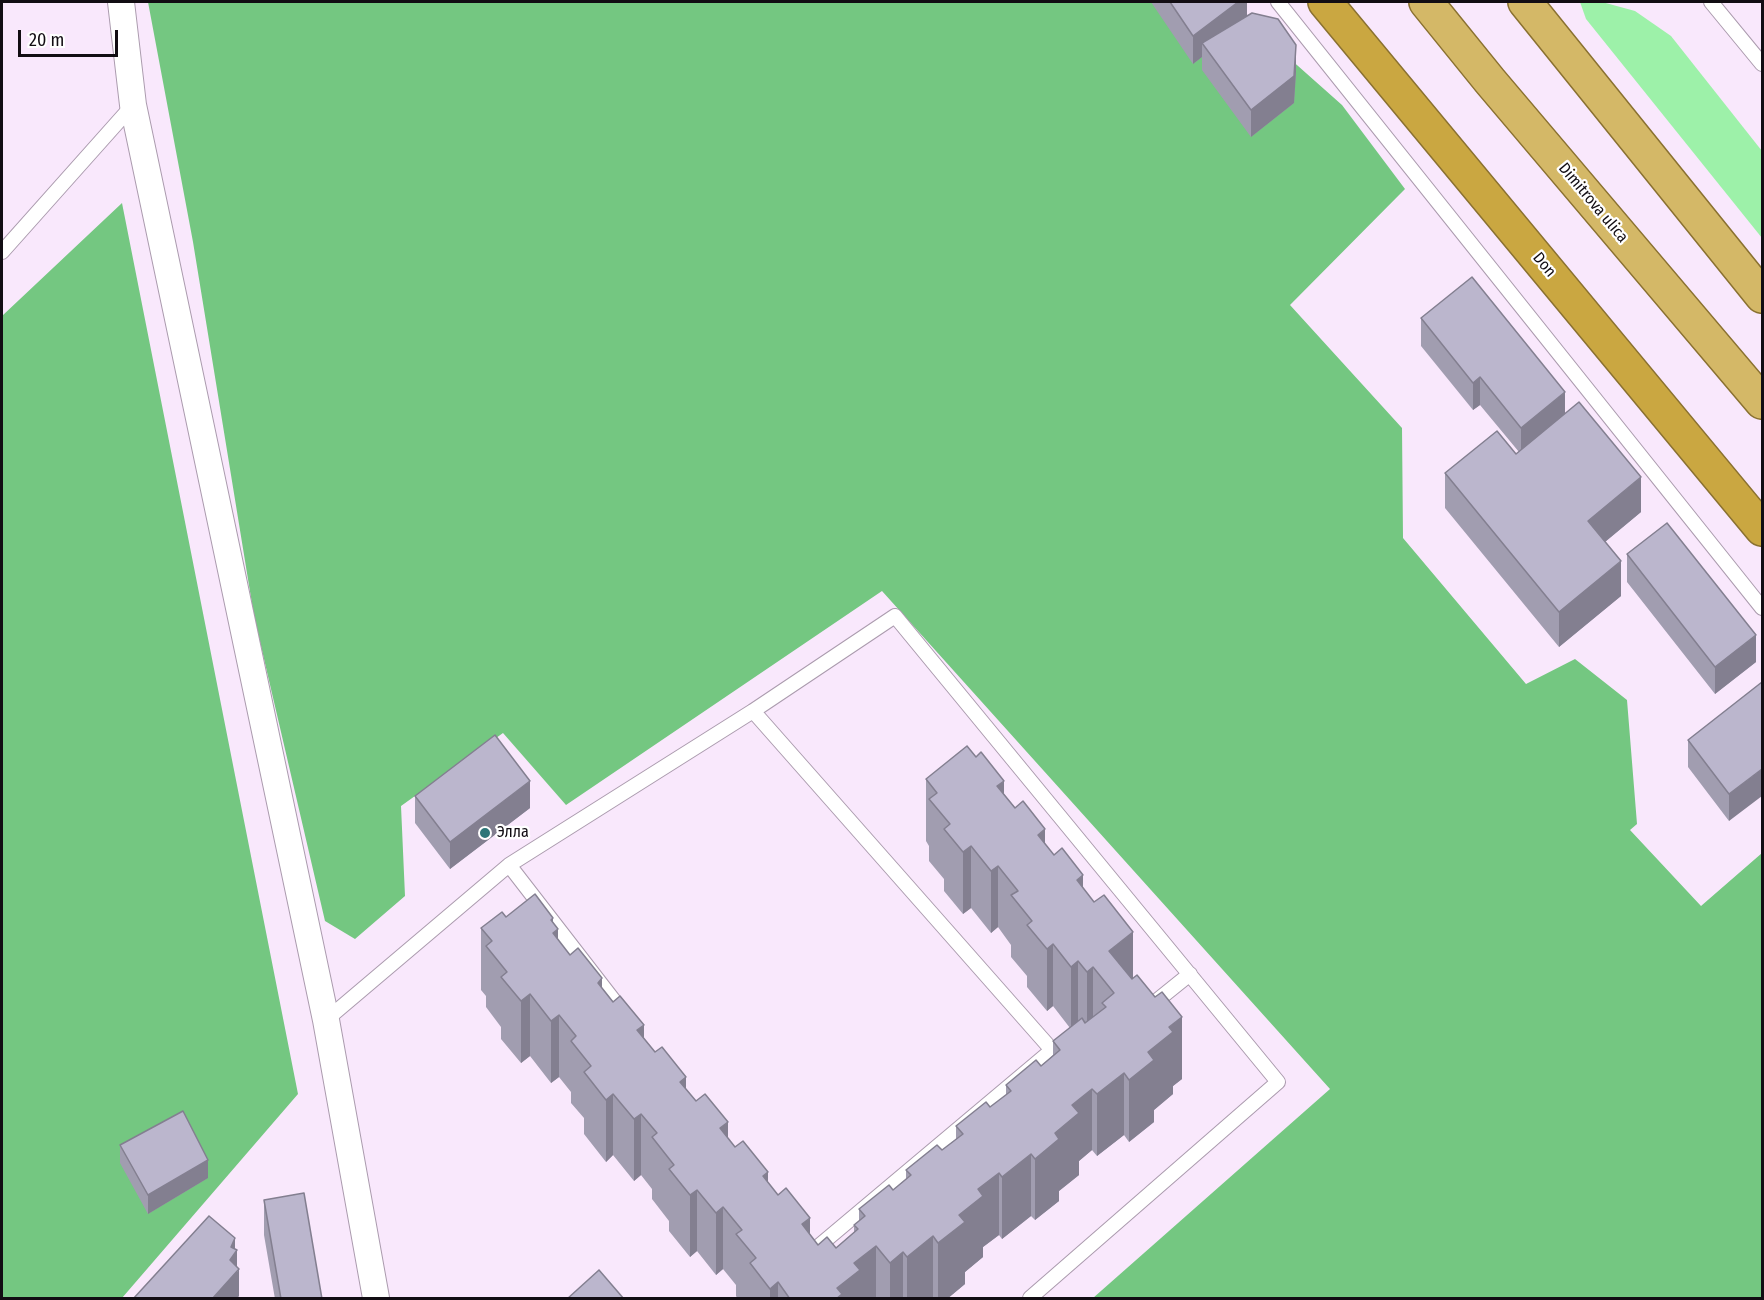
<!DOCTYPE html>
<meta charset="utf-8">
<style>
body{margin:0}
#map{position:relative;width:1764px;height:1300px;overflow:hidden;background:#f9e8fc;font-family:"Fira Sans Condensed",sans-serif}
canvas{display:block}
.frame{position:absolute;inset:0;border:3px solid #120d13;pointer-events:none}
.scale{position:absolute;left:18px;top:30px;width:100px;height:27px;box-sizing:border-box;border:3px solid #120d13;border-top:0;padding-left:8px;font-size:18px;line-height:21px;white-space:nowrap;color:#120d13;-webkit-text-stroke:4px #fff;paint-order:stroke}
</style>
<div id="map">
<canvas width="1764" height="1300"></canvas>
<div class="frame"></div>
<div class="scale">20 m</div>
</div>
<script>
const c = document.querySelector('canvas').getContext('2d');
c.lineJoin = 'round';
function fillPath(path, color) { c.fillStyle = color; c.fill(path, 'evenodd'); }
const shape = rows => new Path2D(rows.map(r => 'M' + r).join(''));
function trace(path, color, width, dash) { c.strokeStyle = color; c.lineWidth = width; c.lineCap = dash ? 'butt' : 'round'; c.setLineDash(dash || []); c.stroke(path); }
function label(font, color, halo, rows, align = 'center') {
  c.font = font + ' "Fira Sans Condensed",sans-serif'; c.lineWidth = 4.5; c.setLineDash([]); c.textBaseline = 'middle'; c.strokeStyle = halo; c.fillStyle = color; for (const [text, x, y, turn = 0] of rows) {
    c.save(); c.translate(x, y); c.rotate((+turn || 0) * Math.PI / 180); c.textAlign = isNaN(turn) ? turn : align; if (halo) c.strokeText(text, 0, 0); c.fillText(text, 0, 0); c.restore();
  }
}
const green = shape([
 [1580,2,1602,2,1635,11,1671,36,1762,151,1762,238,1586,19]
]);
const forest = shape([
 [148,2,1222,2,1253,26,1342,105,1405,189,1290,305,1402,428,1403,538,1526,684,1575,659,1627,700,1637,824,1630,830,1701,906,1762,853,1762,1298,1093,1298,1330,1089,882,591,566,805,503,733,401,806,405,896,355,939,325,921,254,616,193,242],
 [122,203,298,1094,122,1298,2,1298,2,316]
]);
const service = shape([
 [1278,2,1762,608],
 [1711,2,1762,64],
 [2,252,133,105],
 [509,865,753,711],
 [1149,1007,1190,974],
 [326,1020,509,865,625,1015],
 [814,1250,1052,1050,753,711,895,616,1278,1082,1030,1298]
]);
const minor = shape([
 [121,2,133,105,326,1020,376,1298]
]);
const trunk = shape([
 [1426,2,1490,81,1762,402],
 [1525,2,1762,296]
]);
const motorway = shape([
 [1325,2,1762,529]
]);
const wall = shape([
 [1151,2,1247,2,1247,16,1296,72,1294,103,1251,137,1202,70,1202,57,1193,64],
 [1421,318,1565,414,1641,512,1605,542,1621,596,1559,647,1445,508,1445,473,1516,454,1519,452,1480,405,1473,410,1421,346],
 [1627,554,1756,662,1715,694,1627,582],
 [1762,682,1729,821,1688,767,1688,740],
 [926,779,1004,794,1054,855,1083,888,1133,978,1182,1079,1173,1086,1173,1094,1154,1110,1154,1122,1129,1142,1124,1135,1097,1156,1092,1150,1079,1161,1079,1175,1059,1191,1059,1201,1035,1220,1031,1216,1002,1239,999,1235,983,1247,983,1257,965,1272,965,1284,947,1299,738,1299,736,1296,736,1285,723,1269,716,1275,697,1251,690,1257,669,1231,669,1221,652,1199,652,1189,641,1175,634,1181,613,1155,606,1162,584,1134,584,1118,571,1103,571,1092,559,1077,551,1083,530,1056,521,1063,501,1039,501,1027,486,1007,486,996,481,990,481,928,506,917,558,940,570,955,602,988,696,1101,735,1147,768,1183,818,1245,836,1248,854,1232,854,1225,859,1221,859,1209,893,1190,906,1179,906,1170,942,1150,956,1139,956,1126,990,1107,1006,1095,1006,1085,1041,1066,1053,1055,1053,1041,1070,1028,1053,1006,1047,1011,1027,987,1027,976,1011,957,1011,945,998,927,991,933,971,908,963,914,944,891,944,879,929,861,929,846,926,841],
 [415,796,530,808,450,869,415,823],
 [120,1145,208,1178,148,1214,120,1163],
 [264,1200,322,1299,275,1299,264,1235]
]);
const shadedWall = shape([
 [1238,2,1247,2,1247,22,1202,43,1202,57,1193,64,1193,36],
 [1296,45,1296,72,1294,103,1251,137,1251,110],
 [1480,377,1480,405,1473,410,1473,383],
 [1565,392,1565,419,1521,455,1521,428],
 [1641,477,1641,512,1588,556,1588,521],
 [1621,561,1621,596,1559,647,1559,612],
 [1756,635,1756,662,1715,694,1715,667],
 [1762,769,1762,796,1729,821,1729,794],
 [530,781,530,808,450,869,450,842],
 [1004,781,1004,843,997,786],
 [1045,829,1045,891,1038,835],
 [971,846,971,908,963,914,963,852],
 [998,866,998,927,991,933,991,871],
 [1083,875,1083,937,1077,880],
 [553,918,553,933,558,929,558,991,551,920],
 [1133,932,1133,994,1114,993,1109,951],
 [1053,944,1053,1006,1047,1011,1047,949],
 [1078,961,1078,1023,1071,1029,1071,967],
 [1093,967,1093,1029,1087,1034,1087,972],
 [602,978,602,1040,598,983],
 [530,994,530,1056,521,1063,521,1001],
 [559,1015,559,1077,551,1083,551,1021],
 [1182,1017,1182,1079,1173,1086,1173,1094,1154,1110,1154,1122,1129,1142,1129,1080,1148,1052,1169,1027],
 [644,1025,644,1087,637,1030],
 [1124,1073,1124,1135,1097,1156,1097,1094],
 [686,1077,686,1139,680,1082],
 [1092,1089,1092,1150,1079,1161,1079,1175,1059,1191,1059,1201,1035,1220,1035,1159,1055,1133,1072,1105],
 [613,1094,613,1155,606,1162,606,1100],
 [641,1114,641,1175,634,1181,634,1119],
 [728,1122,728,1183,720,1128],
 [1031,1154,1031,1216,1002,1239,1002,1177],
 [208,1160,208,1178,148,1214,148,1195],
 [768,1172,768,1234,763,1176],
 [999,1173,999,1235,983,1247,983,1257,965,1272,965,1284,947,1299,938,1299,938,1243,978,1189],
 [697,1190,697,1251,690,1257,690,1195],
 [723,1207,723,1269,716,1275,716,1213],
 [810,1218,810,1280,802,1224],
 [933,1236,933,1298,907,1299,907,1257],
 [235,1238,235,1252,237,1250,237,1272,239,1269,239,1296,237,1299,212,1299,231,1247],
 [876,1246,876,1299,836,1299,837,1288,854,1263],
 [903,1252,903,1299,890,1299,890,1263],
 [778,1282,778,1299,770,1299,770,1289]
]);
const building = shape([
 [1170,2,1238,2,1193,36,1170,2],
 [1252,13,1278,19,1296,45,1294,76,1251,110,1202,43,1252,13],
 [1472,277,1565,392,1521,428,1480,377,1473,383,1421,318,1472,277],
 [1579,402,1641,477,1588,521,1621,561,1559,612,1445,473,1497,431,1516,454,1579,402],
 [1667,523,1756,635,1715,667,1627,554,1667,523],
 [1762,682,1762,769,1729,794,1688,740,1762,682],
 [495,735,530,781,450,842,415,796,495,735],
 [967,746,976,757,981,752,1004,781,997,786,1015,808,1023,801,1045,829,1038,835,1054,855,1062,848,1083,875,1077,880,1094,902,1104,895,1133,932,1109,951,1132,979,1137,975,1155,997,1162,992,1182,1017,1169,1027,1173,1032,1148,1052,1154,1060,1129,1080,1124,1073,1097,1094,1092,1089,1072,1105,1079,1113,1055,1133,1059,1139,1035,1159,1031,1154,1002,1177,999,1173,978,1189,983,1196,959,1215,965,1222,938,1243,933,1236,907,1257,903,1252,890,1263,876,1246,854,1263,860,1270,837,1288,842,1294,836,1299,790,1299,778,1282,770,1289,750,1263,756,1258,736,1234,742,1230,723,1207,716,1213,697,1190,690,1195,669,1169,674,1165,652,1137,657,1133,641,1114,634,1119,613,1094,606,1100,584,1072,591,1066,571,1041,576,1036,559,1015,551,1021,530,994,521,1001,501,977,507,972,486,946,492,941,481,928,502,912,506,917,535,894,553,918,551,920,558,929,553,933,570,955,578,948,602,978,598,983,613,1002,620,996,644,1025,637,1030,655,1052,662,1047,686,1077,680,1082,696,1101,705,1094,728,1122,720,1128,735,1147,743,1141,768,1172,763,1176,778,1195,786,1188,810,1218,802,1224,818,1245,827,1237,836,1248,858,1229,854,1225,865,1216,859,1209,889,1185,893,1190,911,1175,906,1170,937,1145,942,1150,963,1134,956,1126,986,1102,990,1107,1011,1091,1006,1085,1036,1060,1041,1066,1060,1050,1053,1041,1082,1018,1085,1023,1106,1007,1102,1003,1114,993,1093,967,1087,972,1078,961,1071,967,1053,944,1047,949,1027,925,1032,921,1011,895,1018,891,998,866,991,871,971,846,963,852,944,829,950,824,929,799,937,793,926,779,967,746],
 [183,1111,208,1160,148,1195,120,1145,183,1111],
 [304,1193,322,1299,281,1299,264,1200,304,1193],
 [209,1216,235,1238,231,1247,237,1250,230,1260,239,1269,212,1299,133,1299,209,1216],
 [599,1270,624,1299,567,1299,599,1270]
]);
const markers = [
 [485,833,6,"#2c7678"]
];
const streetNames = [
 ["Dimitrova ulica",1593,203,50],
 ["Don",1544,265,50]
];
const poiNames = [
 ["Элла",497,833]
];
fillPath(green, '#9df1a9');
fillPath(forest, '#74c781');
trace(service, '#ab9bae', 16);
trace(minor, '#ab9bae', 28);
trace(trunk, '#8a7131', 36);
trace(motorway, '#8a7131', 36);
trace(service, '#fff', 14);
trace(minor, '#fff', 26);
trace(trunk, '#d4b867', 33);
trace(motorway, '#caa741', 33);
fillPath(wall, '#a19db0');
fillPath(shadedWall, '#837f90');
fillPath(building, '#bbb6cd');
trace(building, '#837f90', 1.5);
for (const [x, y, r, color] of markers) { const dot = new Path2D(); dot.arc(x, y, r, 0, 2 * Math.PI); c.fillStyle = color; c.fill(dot); trace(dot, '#fff', 2); }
label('16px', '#120d13', '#fff', streetNames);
label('16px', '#120d13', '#fff', poiNames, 'left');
</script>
